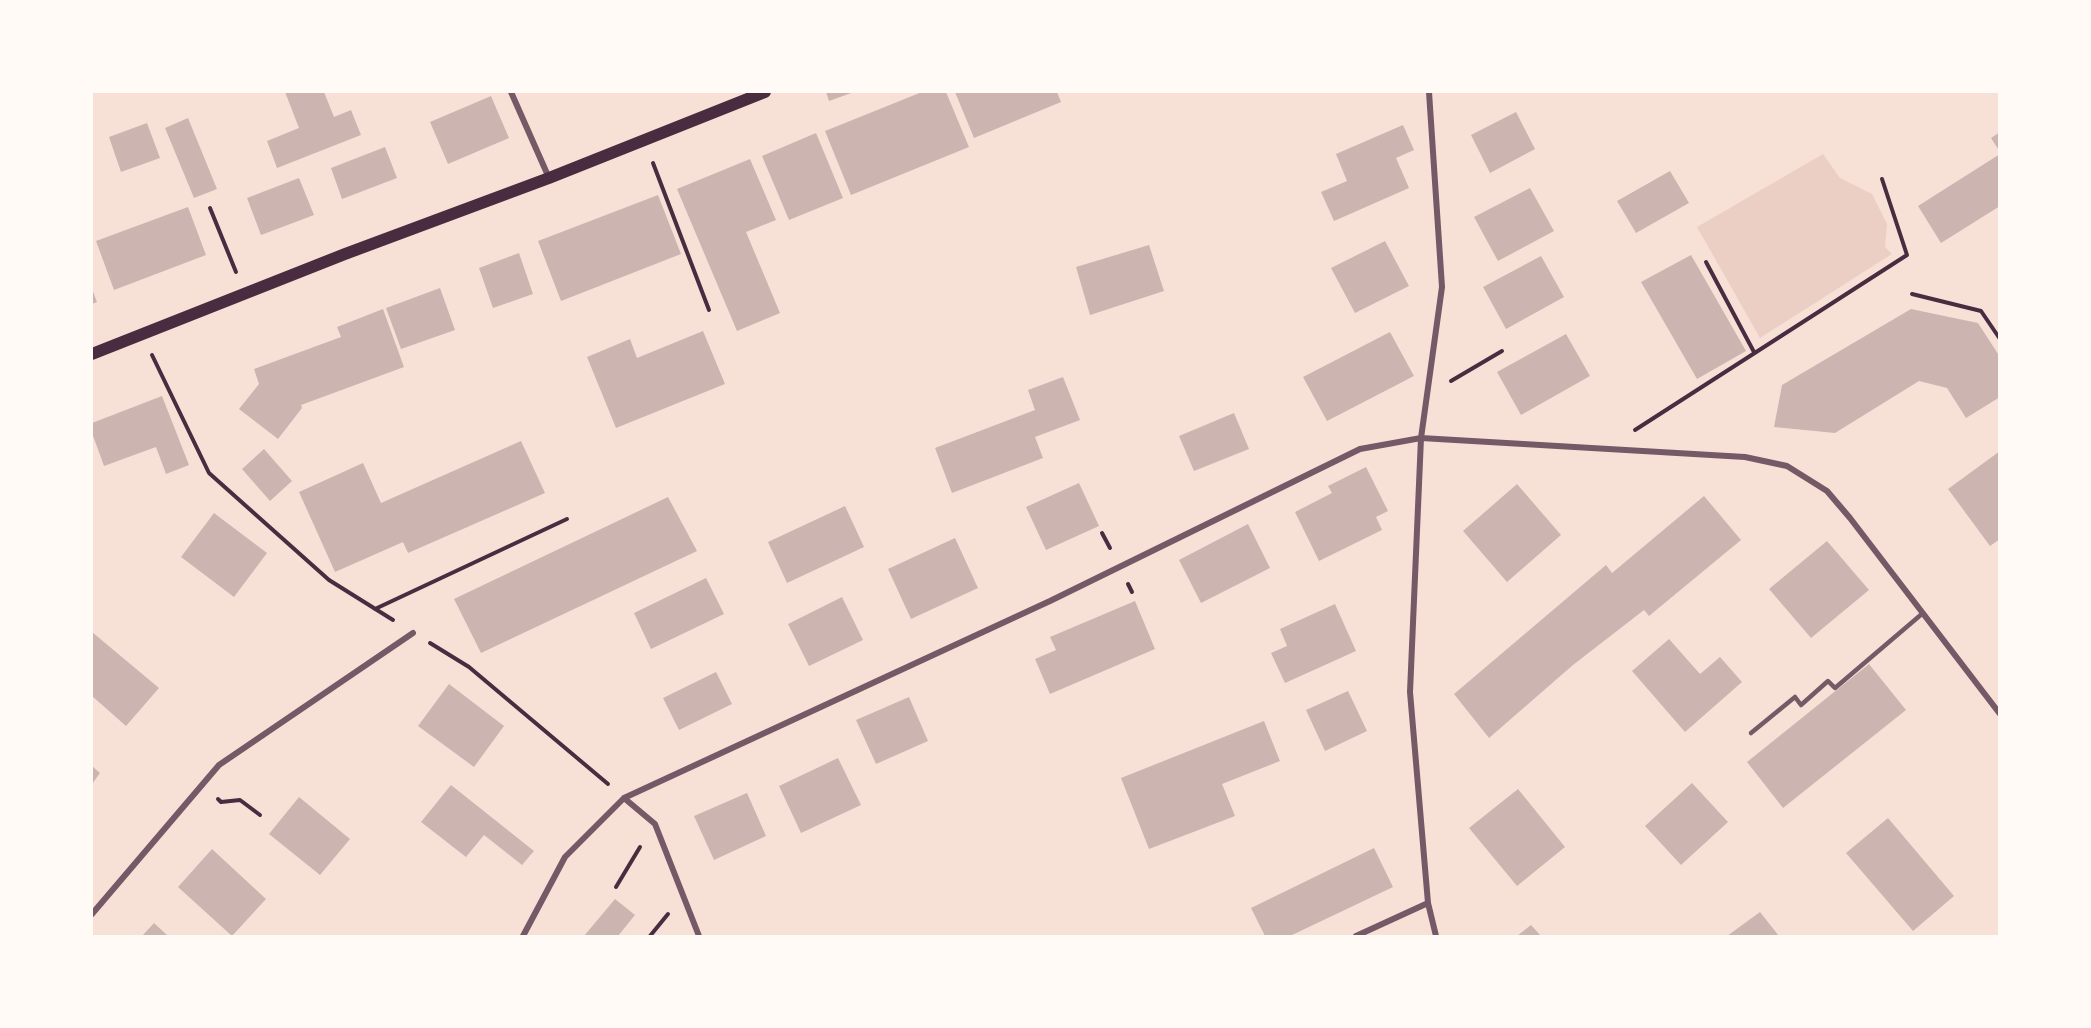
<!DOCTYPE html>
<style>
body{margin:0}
#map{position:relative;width:2091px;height:1028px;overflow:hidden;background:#f7e1d7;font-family:Raleway,sans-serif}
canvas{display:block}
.frame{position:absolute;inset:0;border:93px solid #fffaf5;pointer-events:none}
</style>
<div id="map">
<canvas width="2091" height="1028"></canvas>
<div class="frame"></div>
</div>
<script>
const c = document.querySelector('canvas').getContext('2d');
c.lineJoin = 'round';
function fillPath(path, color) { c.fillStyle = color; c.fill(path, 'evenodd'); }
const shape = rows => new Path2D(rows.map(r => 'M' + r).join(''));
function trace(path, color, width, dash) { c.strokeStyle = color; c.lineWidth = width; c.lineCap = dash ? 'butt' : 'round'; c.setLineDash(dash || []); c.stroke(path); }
const green = shape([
 [1823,154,1840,178,1872,194,1887,224,1885,247,1892,254,1760,338,1697,227]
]);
const building = shape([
 [285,92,324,92,334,117,351,110,361,135,277,168,267,141,299,128],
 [826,92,854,92,829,101],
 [922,92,946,92,969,147,851,195,825,131],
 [955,92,1057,92,1061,102,974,138],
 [491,96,509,138,448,164,430,122],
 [1516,112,1535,149,1490,173,1471,135],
 [188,118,217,189,194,198,165,128],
 [147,123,160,158,121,172,109,137],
 [1403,125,1414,150,1396,158,1409,188,1334,221,1321,192,1347,181,1336,154],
 [2000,132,2000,152,1991,138],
 [816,133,843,198,789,220,762,156],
 [385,147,397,178,342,199,331,168],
 [2000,154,2000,206,1941,243,1918,206],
 [750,159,776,220,746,232,780,313,737,331,677,189],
 [1670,171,1689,203,1636,233,1617,201],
 [299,178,314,215,261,235,247,198],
 [1530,188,1554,231,1498,261,1474,217],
 [658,195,681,254,561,301,538,241],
 [188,207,206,255,114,290,96,241],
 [1385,241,1409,286,1355,313,1331,268],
 [1149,245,1164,291,1090,315,1076,267],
 [519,253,533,294,493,308,479,268],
 [1691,255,1746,351,1697,379,1641,282],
 [1541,256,1564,297,1506,329,1483,287],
 [440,288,455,330,401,349,386,308],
 [92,289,97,302,92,304],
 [383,309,404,367,301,405,302,408,278,439,239,409,259,384,254,369,341,337,337,327],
 [1911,309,1978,323,2000,357,2000,397,1966,418,1947,388,1919,381,1835,433,1774,427,1782,385],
 [703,331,725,384,616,428,587,357,630,339,637,358],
 [1390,332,1414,376,1327,421,1303,377],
 [1566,334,1590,376,1521,415,1497,372],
 [1063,377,1080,420,1035,437,1043,458,952,493,935,448,1035,410,1028,390],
 [162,396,189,465,166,474,156,447,104,466,92,433,92,423],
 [1234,413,1249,449,1194,471,1179,436],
 [521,441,545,493,408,553,403,542,335,572,299,492,363,463,381,503],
 [264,449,292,481,270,501,242,469],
 [2000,451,2000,539,1990,546,1948,489],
 [1366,467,1388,511,1376,517,1382,530,1319,561,1295,512,1332,493,1328,486],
 [1079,483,1099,526,1046,550,1026,507],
 [1517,484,1561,535,1507,582,1463,531],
 [1704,496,1741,540,1649,616,1644,610,1573,665,1489,738,1454,694,1606,565,1612,573],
 [668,497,697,551,481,653,454,599],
 [845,506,864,547,787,583,768,542],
 [214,513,267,553,234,597,181,557],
 [1248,524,1270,568,1201,603,1179,560],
 [955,538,978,588,911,619,888,569],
 [1827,541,1869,590,1811,638,1769,589],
 [706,578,724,614,651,649,634,613],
 [842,597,863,640,809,666,788,624],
 [1135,601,1155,649,1050,694,1035,659,1056,650,1050,637],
 [1335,604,1356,651,1285,683,1271,653,1287,646,1280,629],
 [92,632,159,688,126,726,92,696],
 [1669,639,1700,674,1720,657,1742,682,1685,732,1632,671],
 [1869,664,1906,710,1783,808,1747,762],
 [716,672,732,704,679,730,663,698],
 [449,684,504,726,474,767,418,726],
 [1348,691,1367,731,1325,751,1306,710],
 [909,697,928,741,876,764,856,720],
 [1264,721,1280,761,1222,784,1235,816,1149,849,1121,778],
 [838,758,861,805,801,833,779,786],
 [92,766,100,773,92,784],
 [1692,783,1728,822,1681,865,1645,826],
 [451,785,534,851,522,865,484,835,466,857,421,822],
 [1518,789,1565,847,1517,886,1469,828],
 [747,793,766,836,714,860,694,816],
 [299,797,350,839,320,875,269,834],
 [1888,818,1954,896,1913,931,1846,853],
 [1374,848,1393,887,1290,936,1265,936,1251,908],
 [212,849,266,899,232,936,178,887],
 [615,899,635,915,618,936,584,936],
 [1760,912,1779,936,1727,936],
 [154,923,168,936,142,936],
 [1531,925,1541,936,1517,936]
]);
const path = shape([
 [653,163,709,310],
 [210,208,236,272],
 [1706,262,1754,352],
 [1912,294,1981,311,2000,339],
 [152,355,209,473,329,580,393,620],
 [1451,381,1502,351],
 [1635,430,1907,255,1882,179],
 [1102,533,1110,548],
 [1128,584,1132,592],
 [375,609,567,519],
 [430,643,469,667,608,784],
 [218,799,221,802,240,800,260,815],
 [616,887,640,847],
 [650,936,668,914]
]);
const service = shape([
 [1751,733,1795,697,1801,705,1828,681,1835,688,1923,613]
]);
const minor = shape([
 [511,92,549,178],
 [1429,92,1442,287,1421,438,1410,692,1428,903,1436,936],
 [624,798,655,824,699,936],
 [92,914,219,765,413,633],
 [523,936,565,857,624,798,1050,601,1360,449,1421,438,1745,457,1787,466,1827,491,1850,518,2000,714],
 [1356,936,1428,903]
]);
const secondary = shape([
 [92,354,345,254,549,178,765,92]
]);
fillPath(green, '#ebcfc5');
fillPath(building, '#ccb4b1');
trace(path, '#4a2c40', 4);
trace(service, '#755966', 4.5);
trace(minor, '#755966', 6);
trace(secondary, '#4a2c40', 12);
</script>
